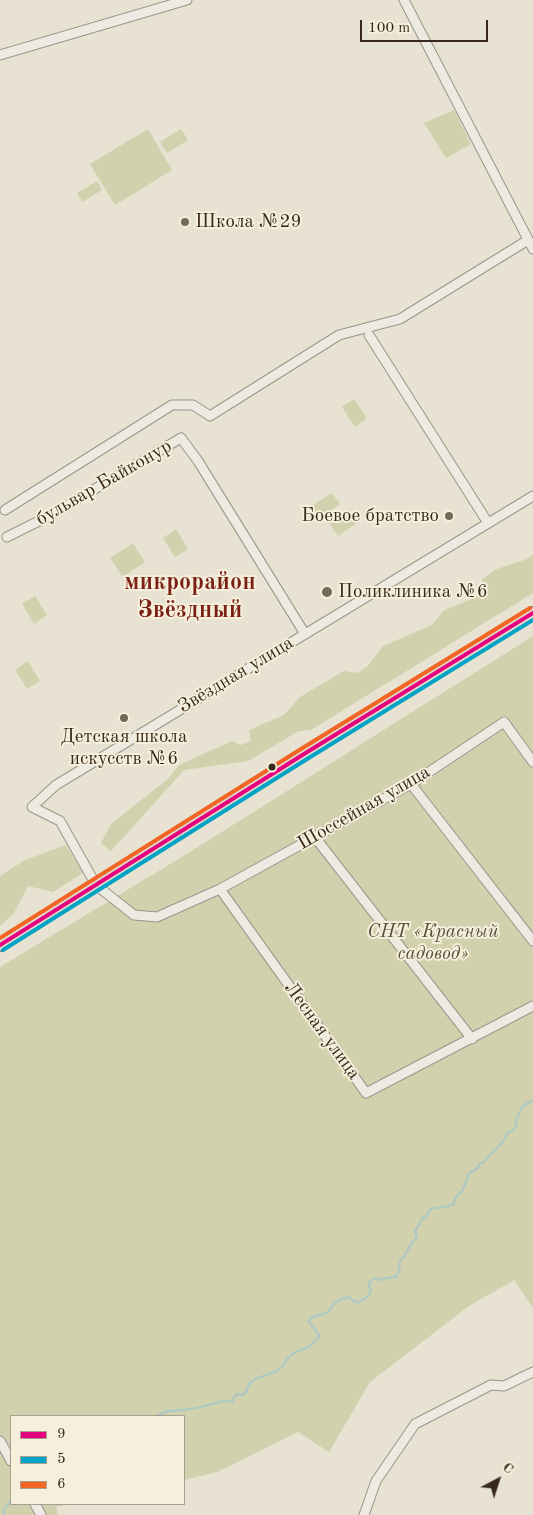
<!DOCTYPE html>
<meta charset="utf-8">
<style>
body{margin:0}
#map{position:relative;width:533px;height:1515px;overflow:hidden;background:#e7e2d1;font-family:"Old Standard TT",serif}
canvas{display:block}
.legend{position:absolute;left:10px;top:1415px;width:175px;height:90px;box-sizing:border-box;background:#f5efdc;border:1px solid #a99f8f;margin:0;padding:6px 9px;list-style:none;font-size:15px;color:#37281b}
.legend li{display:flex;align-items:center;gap:10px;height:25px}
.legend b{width:25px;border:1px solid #a99f8f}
.north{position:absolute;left:473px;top:1455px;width:50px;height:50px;-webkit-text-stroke:4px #f5efdc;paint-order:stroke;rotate:40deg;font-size:14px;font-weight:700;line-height:20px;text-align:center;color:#37281b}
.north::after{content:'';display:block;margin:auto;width:18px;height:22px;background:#37281b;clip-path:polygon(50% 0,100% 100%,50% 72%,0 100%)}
.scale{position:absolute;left:360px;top:20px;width:128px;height:22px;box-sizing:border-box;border:2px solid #37281b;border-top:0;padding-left:6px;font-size:15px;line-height:18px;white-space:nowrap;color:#37281b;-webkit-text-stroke:4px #f5efdc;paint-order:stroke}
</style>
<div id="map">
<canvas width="533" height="1515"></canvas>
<ul class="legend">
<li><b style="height:6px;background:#e5007d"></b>9</li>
<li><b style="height:6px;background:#03a3c5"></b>5</li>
<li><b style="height:6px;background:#f26522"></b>6</li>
</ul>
<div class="north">С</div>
<div class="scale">100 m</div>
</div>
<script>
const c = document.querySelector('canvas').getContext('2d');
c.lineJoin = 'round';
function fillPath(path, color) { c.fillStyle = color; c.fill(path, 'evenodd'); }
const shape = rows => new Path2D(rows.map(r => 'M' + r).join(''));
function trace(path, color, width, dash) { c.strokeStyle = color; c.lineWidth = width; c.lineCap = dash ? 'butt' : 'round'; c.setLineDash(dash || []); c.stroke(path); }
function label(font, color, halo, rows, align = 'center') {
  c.font = font + ' "Old Standard TT",serif'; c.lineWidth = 4; c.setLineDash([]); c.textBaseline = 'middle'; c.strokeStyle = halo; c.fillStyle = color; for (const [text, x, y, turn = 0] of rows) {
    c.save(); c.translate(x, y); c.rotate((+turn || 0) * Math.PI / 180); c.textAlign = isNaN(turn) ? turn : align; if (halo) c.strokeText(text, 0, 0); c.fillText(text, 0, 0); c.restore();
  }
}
const green = shape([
 [454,110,471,144,446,158,424,123],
 [148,129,172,170,115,205,90,164],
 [181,129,188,140,167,153,160,142],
 [97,181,102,190,82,202,77,193],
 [354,399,367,418,355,427,342,407],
 [332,493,340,504,320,518,312,506],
 [348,511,357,523,338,536,329,523],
 [176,529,188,549,175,557,163,538],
 [133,543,145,562,123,577,110,558],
 [533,555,533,593,311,730,299,731,248,761,184,770,111,851,101,843,111,824,168,779,179,765,232,741,241,745,251,741,249,730,284,715,300,697,344,671,357,673,368,666,383,646,432,625,443,611,489,591,481,580,497,569,527,559],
 [35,596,47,615,34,624,22,604],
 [533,636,533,1308,514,1280,469,1306,370,1382,329,1452,298,1432,217,1472,184,1480,184,1416,11,1416,11,1504,73,1504,56,1507,58,1515,0,1515,0,967,190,852],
 [28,661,40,681,27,689,15,670],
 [66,845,83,873,53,892,28,886,14,913,0,926,0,876,25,860]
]);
const stream = shape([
 [156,1416,168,1411,192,1409,225,1401,232,1402,236,1394,243,1395,246,1392,249,1384,255,1379,275,1372,282,1367,286,1360,294,1353,308,1347,318,1339,319,1335,309,1322,311,1318,328,1312,333,1305,341,1299,349,1297,355,1302,360,1302,369,1295,371,1291,369,1286,370,1281,375,1278,382,1280,386,1278,395,1277,399,1271,400,1260,404,1257,411,1244,417,1237,415,1231,423,1218,427,1215,431,1209,453,1205,456,1197,462,1191,470,1172,477,1169,480,1163,483,1163,504,1140,508,1132,512,1131,516,1126,516,1120,523,1106,533,1100],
 [3,1515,4,1510,11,1501]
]);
const minor = shape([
 [404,0,533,249],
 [0,55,187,0],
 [369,335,488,523],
 [533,496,56,785,32,807,60,821,96,885,134,915,157,917,220,889,411,784,504,722,533,762],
 [5,510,172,405,193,405,210,416,339,335,400,319,528,240],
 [7,537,49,516,181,438,198,461,305,634],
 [411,784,533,941],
 [314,836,472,1039],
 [220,889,366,1093,533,1006],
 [0,1441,11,1461],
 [35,1504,41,1515],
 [364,1515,376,1481,415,1424,491,1385,504,1386,533,1372]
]);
const major = shape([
 [0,945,304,754,533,613]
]);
const bus1 = shape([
 [0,945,304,754,533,613]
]);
const bus2 = shape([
 [3,950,307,759,533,620]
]);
const bus3 = shape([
 [0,938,301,749,530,608]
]);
const markers = [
 [185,222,5,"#75695b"],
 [449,516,5,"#75695b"],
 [327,592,6,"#75695b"],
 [124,718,5,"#75695b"],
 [272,767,4.5,"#37281b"]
];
const poiNames = [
 ["Школа №29",195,222],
 ["Боевое братство",439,516,"right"],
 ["Поликлиника №6",338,592],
 ["Детская школа",124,737,"center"],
 ["искусств №6",124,759,"center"]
];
const streetNames = [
 ["бульвар Байконур",104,483,-30],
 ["Звёздная улица",236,675,-31],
 ["Шоссейная улица",364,808,-30],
 ["Лесная улица",322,1031,54]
];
const parkNames = [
 ["СНТ «Красный",433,932],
 ["садовод»",433,954]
];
const districtNames = [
 ["микрорайон",190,583],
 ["Звёздный",190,611]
];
fillPath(green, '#d2d1ae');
trace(stream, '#b1cac1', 2.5);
trace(minor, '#9a958a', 11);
trace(major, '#817c72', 14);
trace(minor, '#eceae1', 9);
trace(major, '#dfdacc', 11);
trace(bus1, '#e5007d', 4);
trace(bus2, '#03a3c5', 4);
trace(bus3, '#f26522', 4);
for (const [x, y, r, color] of markers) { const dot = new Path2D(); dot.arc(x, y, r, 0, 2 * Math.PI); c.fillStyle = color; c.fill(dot); trace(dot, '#f5efdc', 2); }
label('19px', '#37281b', '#f5efdc', poiNames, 'left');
label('19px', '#37281b', '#f5efdc', streetNames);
label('italic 19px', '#594f38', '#f5efdc', parkNames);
label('bold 24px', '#7a1f14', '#f5efdc', districtNames);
</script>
